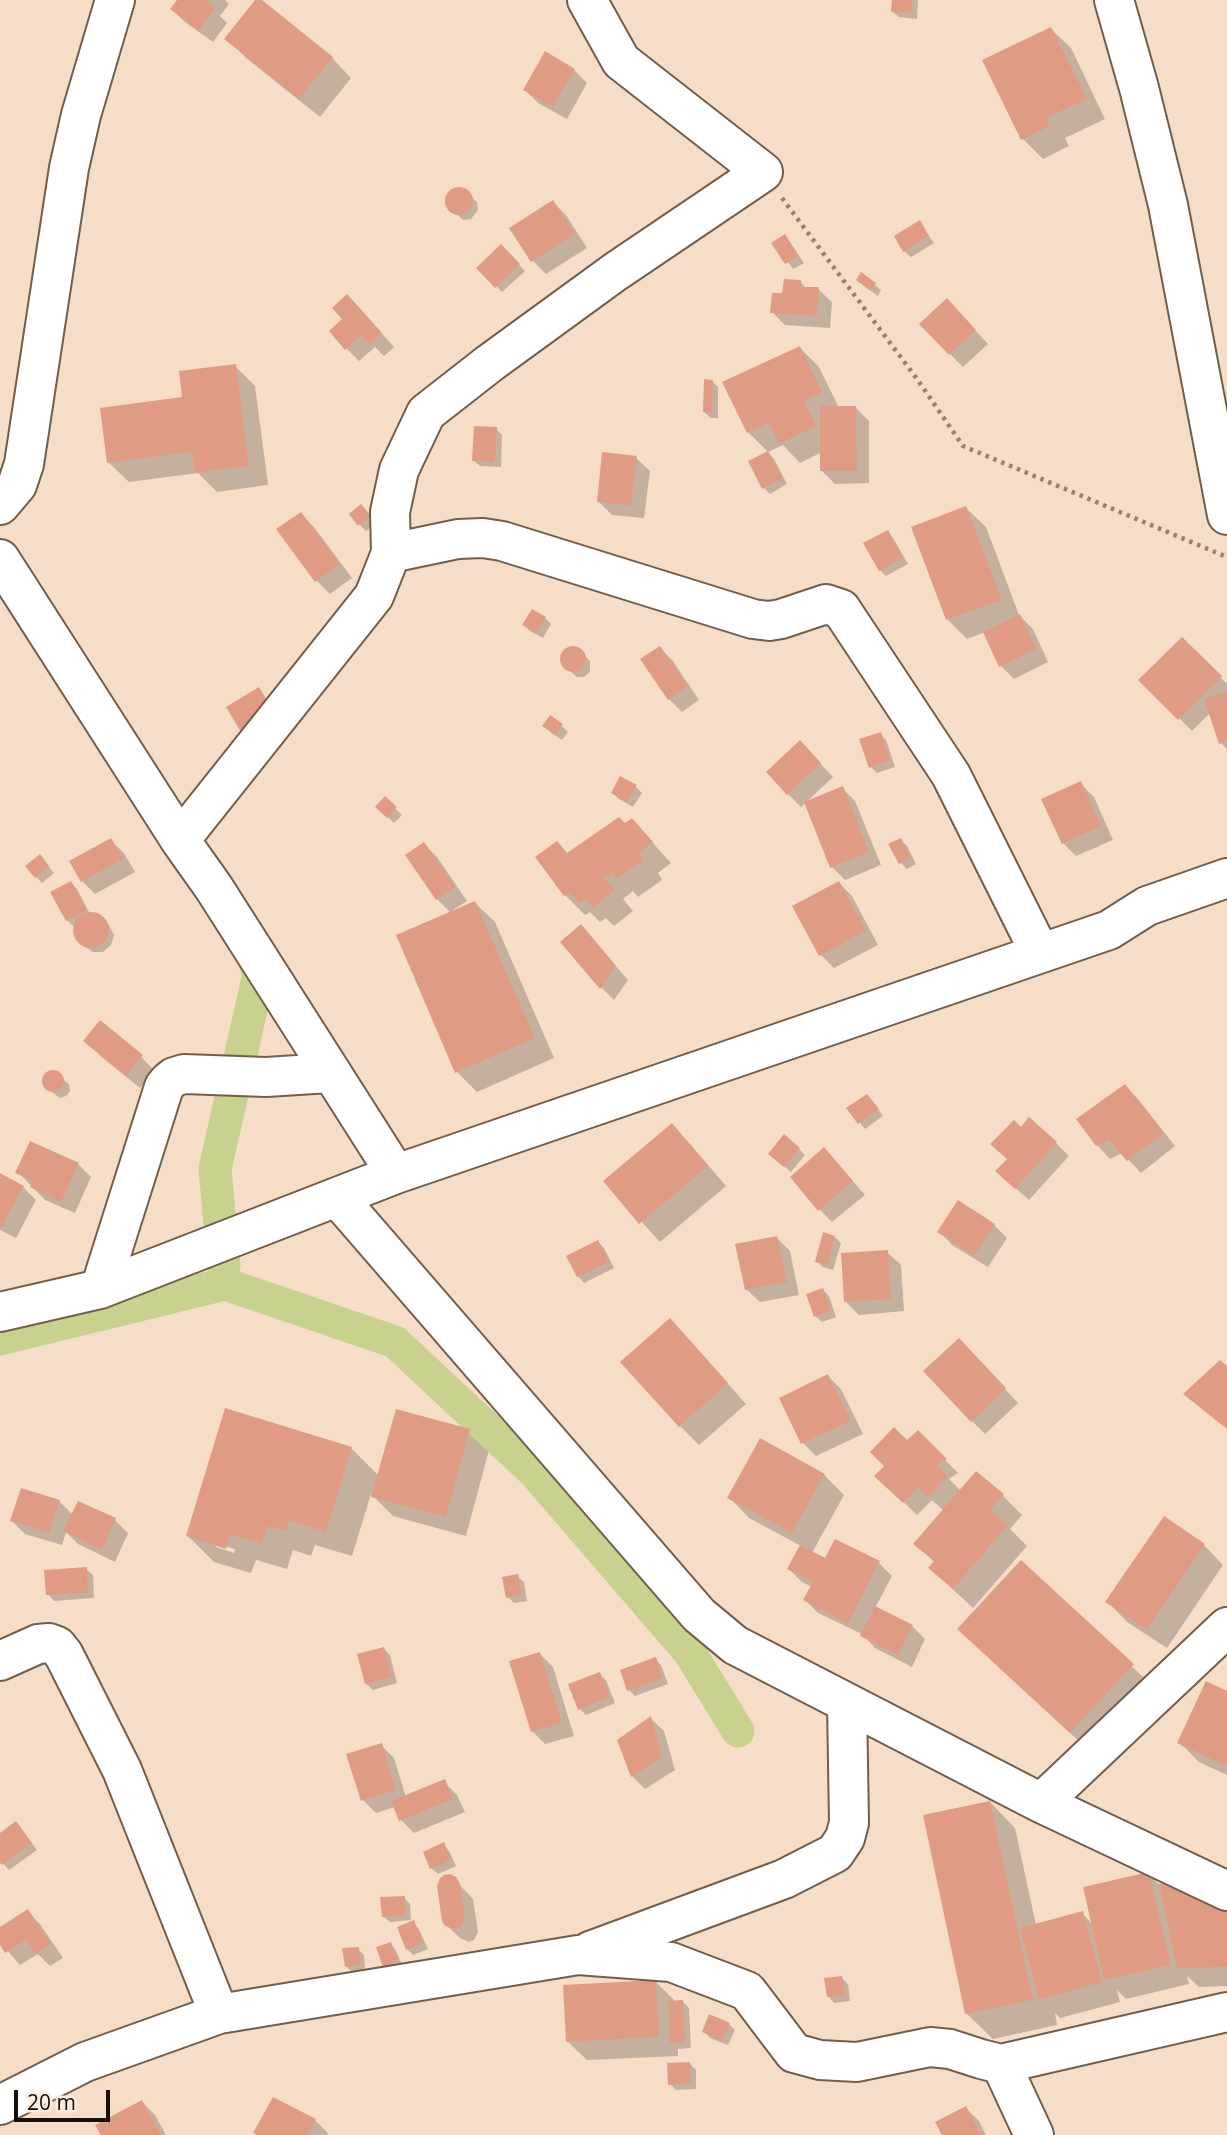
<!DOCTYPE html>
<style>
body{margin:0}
#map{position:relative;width:1227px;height:2135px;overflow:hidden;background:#f6ddc7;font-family:"Open Sans",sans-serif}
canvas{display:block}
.scale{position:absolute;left:14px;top:2090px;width:96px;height:32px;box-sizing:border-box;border:4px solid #160e07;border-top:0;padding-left:9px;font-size:21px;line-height:24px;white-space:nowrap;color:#160e07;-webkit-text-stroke:5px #fbecdf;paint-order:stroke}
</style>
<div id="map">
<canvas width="1227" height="2135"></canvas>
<div class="scale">20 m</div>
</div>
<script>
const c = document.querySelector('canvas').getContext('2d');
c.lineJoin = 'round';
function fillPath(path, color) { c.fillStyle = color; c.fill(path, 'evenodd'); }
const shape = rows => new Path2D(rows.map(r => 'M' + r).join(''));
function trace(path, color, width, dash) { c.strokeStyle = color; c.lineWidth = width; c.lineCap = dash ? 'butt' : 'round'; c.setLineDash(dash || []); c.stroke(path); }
const shadow = shape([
 [179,0,225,0,229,4,220,16,227,23,213,42,185,22,172,9],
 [258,0,332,58,351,78,320,117,246,58,227,38],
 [893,0,918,0,917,19,899,17,892,11],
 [1051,29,1071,48,1105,119,1065,138,1069,146,1043,159,1023,139,985,61],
 [546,54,574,70,587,83,567,119,538,103,525,90],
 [464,190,477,202,478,210,471,219,463,220,447,205,447,198,452,191],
 [553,202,566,215,587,248,546,274,533,261,511,229],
 [919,222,934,243,911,257,904,251],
 [785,236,804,263,793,269,774,243],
 [501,246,525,271,502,292,479,268],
 [862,274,881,290,878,296,864,286],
 [801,282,807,289,818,289,832,302,830,328,785,325,772,312,784,295],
 [360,309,394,347,384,356,375,347,359,361,346,348],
 [960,314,988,344,963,367,950,354],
 [800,348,819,367,839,408,856,408,869,421,869,483,835,484,822,471,822,452,800,463,783,445,768,452,748,432],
 [235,366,255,386,268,485,217,492,198,473,129,482,109,463],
 [712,381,718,387,718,418,711,418,704,412],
 [496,429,502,435,501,467,480,466,473,460],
 [768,453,774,459,787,484,770,494,763,487],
 [636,458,650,471,644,518,612,515,598,501],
 [966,508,986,527,1019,615,1033,629,1048,662,1014,679,1001,666,985,632,967,639,947,619],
 [367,512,376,523,366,531,360,525],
 [301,514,314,527,352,578,330,594,317,581,279,530],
 [887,532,893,538,908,564,886,576,880,570],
 [545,618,551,624,543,638,530,631,524,625],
 [1182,639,1227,684,1227,749,1221,743,1210,713,1192,731,1141,680],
 [660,648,673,661,699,700,682,712,669,699],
 [567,649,578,649,590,661,590,672,584,677,577,677,564,666,562,655],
 [562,726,568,732,562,740,550,732],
 [880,734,886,740,895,767,877,773,871,767],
 [813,756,833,777,801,807,788,794],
 [1081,784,1094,797,1113,840,1076,856,1063,843],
 [636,787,642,793,633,807,619,799,613,793],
 [842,788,855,801,881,865,845,880,832,867],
 [385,798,402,815,394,823,377,807],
 [632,820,671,863,658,873,662,880,638,897,633,891,623,899,633,911,614,926,606,918,600,922,590,912,585,915,565,895,568,854],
 [110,840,124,853,135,872,95,894,82,881],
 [900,840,907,846,916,864,907,869,901,863],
 [424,844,437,857,467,901,453,910,454,912,475,903,495,922,554,1058,477,1092,457,1072,451,913,437,899],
 [46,863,54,873,42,883,36,877],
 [71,883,77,889,90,914,103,918,109,925,114,935,111,945,103,952,93,952,84,946,75,934,76,925,73,926,67,920],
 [839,883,852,896,878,945,834,968,821,955,794,907],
 [581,926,628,980,614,1000,601,987],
 [98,1054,141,1057,154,1070,140,1088],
 [54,1072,69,1084,70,1091,66,1096,60,1098,45,1087,44,1078,48,1073],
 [1125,1086,1138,1099,1175,1146,1141,1173,1122,1153,1110,1159,1097,1145],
 [873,1102,883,1116,865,1129,849,1109],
 [671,1125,691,1145,726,1186,660,1242,605,1181],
 [1021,1129,1056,1143,1069,1156,1029,1200,1011,1184,1008,1160],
 [799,1149,805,1155,791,1172,776,1160],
 [837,1163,865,1195,832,1222,819,1209],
 [78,1164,91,1177,75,1213,45,1200,18,1172],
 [0,1175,23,1187,36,1200,16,1238,0,1230],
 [994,1225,1007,1238,988,1267,952,1245,939,1231],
 [835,1237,841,1243,833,1270,823,1267,817,1261],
 [777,1238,790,1251,799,1295,760,1302,746,1289],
 [598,1242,604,1248,614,1268,584,1283,578,1276],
 [887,1252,901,1265,904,1311,859,1315,846,1302],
 [823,1290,829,1296,836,1317,822,1322,815,1316],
 [689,1340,746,1404,699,1445,680,1426],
 [972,1353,1018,1403,985,1434,972,1421],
 [828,1376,841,1389,863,1434,816,1456,803,1443,781,1399],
 [469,1430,489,1450,466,1536,393,1516,371,1494,352,1556,315,1545,311,1556,293,1550,287,1569,256,1560,251,1573,214,1562,188,1536,351,1448,379,1476],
 [216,1544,235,1549,234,1553,216,1547],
 [918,1433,958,1473,949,1479,961,1491,1002,1495,1022,1515,1010,1529,1027,1546,973,1608,930,1568,935,1563,916,1543,944,1511,932,1500,917,1515,877,1476],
 [824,1475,844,1495,812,1553,826,1561,879,1563,892,1576,875,1608,912,1626,925,1639,912,1667,875,1648,862,1634,818,1613,805,1600,812,1587,802,1582,789,1569,801,1546,749,1518,730,1498],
 [59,1501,73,1515,78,1503,115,1520,128,1533,115,1562,78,1544,66,1532,62,1545,25,1534,12,1521],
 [1204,1545,1223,1565,1167,1648,1127,1622,1108,1602],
 [1021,1562,1158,1691,1096,1757,985,1654],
 [86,1569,93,1575,94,1598,54,1601,48,1594],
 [517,1576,524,1582,527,1601,514,1603,508,1597],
 [384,1649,390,1655,397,1683,373,1690,366,1684],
 [539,1653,553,1667,574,1736,545,1744,532,1731],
 [655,1659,661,1665,668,1684,635,1696,629,1690],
 [599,1674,606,1680,615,1703,586,1715,580,1709],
 [1227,1693,1227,1775,1199,1762,1179,1742],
 [651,1719,664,1731,675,1770,645,1789,632,1776],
 [381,1745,394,1758,406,1797,444,1782,457,1795,465,1812,414,1833,401,1820,395,1807,376,1813,363,1800],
 [990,1802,1015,1828,1036,1925,1082,1913,1093,1925,1148,1874,1160,1885,1227,1906,1227,1986,1199,1987,1187,1976,1189,1984,1126,1999,1117,1990,1120,2002,1060,2018,1055,2013,1057,2025,993,2039,967,2014],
 [16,1823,37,1850,9,1870,0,1860,0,1835],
 [443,1844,449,1851,456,1866,438,1874,431,1868],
 [452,1877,473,1899,478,1932,474,1940,469,1942,460,1938,446,1925],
 [404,1898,410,1904,411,1920,390,1922,383,1916],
 [27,1911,40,1924,63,1958,50,1966,38,1954,20,1965,0,1942,0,1929],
 [413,1923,419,1929,428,1949,413,1955,407,1949],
 [390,1944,396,1950,403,1968,391,1973,385,1966],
 [358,1949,364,1955,365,1971,352,1972,346,1966],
 [842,1978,848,1984,850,2001,834,2003,828,1996],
 [656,1982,676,2002,683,2002,689,2008,691,2048,678,2049,678,2056,587,2060,567,2041],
 [729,2024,735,2030,728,2045,710,2038,704,2031],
 [689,2063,696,2070,696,2089,676,2090,670,2084],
 [142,2102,155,2115,166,2135,103,2135],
 [966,2108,979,2121,986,2135,944,2135],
 [315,2120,328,2133,327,2135,258,2135]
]);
const canal = shape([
 [224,1266,215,1169,259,974,248,945],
 [0,1339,225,1284,395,1342,535,1473,690,1653,738,1731]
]);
const building = shape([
 [177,0,210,0,208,3,215,9,199,31,170,9],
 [255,0,262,0,333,57,299,99,224,39],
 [892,0,912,0,911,13,891,12],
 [1051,27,1087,99,1046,118,1050,126,1021,140,982,60],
 [545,51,575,69,553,107,523,90],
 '445 201a14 14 0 1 1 28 0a14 14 0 1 1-28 0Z',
 [553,200,575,234,531,262,509,228],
 [920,220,929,236,903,252,894,236],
 [785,234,799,256,785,264,771,243],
 [501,244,520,264,495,288,476,268],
 [861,272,876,283,871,291,856,280],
 [784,279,801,280,801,287,819,287,817,316,770,313,772,293,782,293],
 [347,294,382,333,369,344,361,335,345,350,329,331,342,319,332,308],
 [947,298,976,330,949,355,919,324],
 [800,346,822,392,804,401,816,426,779,444,769,423,747,433,722,382],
 [236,364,249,466,195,473,192,452,107,463,100,408,182,397,179,371],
 [704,379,713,380,712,413,703,412],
 [820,406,856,406,857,471,820,471],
 [474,426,497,427,495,462,472,461],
 [768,451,783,478,762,489,748,461],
 [602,452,637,456,631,506,597,502],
 [361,504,371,516,358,526,349,514],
 [966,506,1002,600,946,620,911,527],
 [301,512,340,564,315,582,276,529],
 [888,530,903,558,879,571,863,543],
 [532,609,546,617,536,633,522,625],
 [1020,614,1036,649,999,667,983,632],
 [1182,637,1222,676,1178,720,1138,680],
 '560 659a13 13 0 1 1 26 0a13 13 0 1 1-26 0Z',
 [660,646,688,686,668,700,640,659],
 [259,687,274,712,241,732,226,707],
 [1227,691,1227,741,1219,744,1204,699],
 [550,715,563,724,555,735,542,726],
 [881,732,890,760,869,768,859,739],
 [800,740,821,763,787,795,766,772],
 [620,776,637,785,627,802,611,793],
 [1081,781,1101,826,1062,844,1041,799],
 [843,786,869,852,830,868,804,802],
 [385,796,397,807,387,818,375,807],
 [619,817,625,823,632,818,653,842,639,853,644,860,617,879,612,873,604,878,615,890,593,908,586,899,579,903,570,893,564,896,535,857,557,841,567,853],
 [111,838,123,859,81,882,69,861],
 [901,838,911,858,899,864,888,844],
 [424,842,455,887,436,900,405,855],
 [40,854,49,866,35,878,25,866],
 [71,881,87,910,66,921,50,892],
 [839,881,866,931,819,956,792,906],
 [475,901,535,1038,455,1073,396,935],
 '73 930a18 18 0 1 1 36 0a18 18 0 1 1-36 0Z',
 [581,924,616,966,600,989,560,942],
 [100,1020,143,1055,126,1076,83,1041],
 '42 1081a11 11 0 1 1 22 0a11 11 0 1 1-22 0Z',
 [1125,1084,1164,1133,1127,1161,1109,1140,1096,1146,1076,1119],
 [867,1094,879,1109,858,1124,846,1108],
 [1029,1117,1057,1142,1015,1189,995,1171,1007,1159,990,1144,1014,1120,1021,1127],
 [672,1123,708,1166,639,1224,603,1181],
 [784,1134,800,1148,784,1167,768,1154],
 [30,1141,79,1163,61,1202,30,1187,33,1181,15,1173],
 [824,1147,853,1181,818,1211,790,1177],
 [0,1173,24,1186,2,1226,0,1225],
 [958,1200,995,1224,974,1256,937,1232],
 [823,1232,835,1236,828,1265,815,1262],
 [777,1236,787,1282,745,1290,735,1244],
 [598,1240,609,1262,577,1277,566,1256],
 [888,1250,891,1299,844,1302,841,1253],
 [823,1288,831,1310,814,1317,806,1294],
 [670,1318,728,1383,679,1427,620,1362],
 [959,1338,1006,1388,971,1422,923,1371],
 [1220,1360,1227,1366,1227,1429,1183,1394],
 [828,1374,851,1421,801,1444,779,1398],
 [225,1408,352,1447,326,1532,289,1520,286,1531,268,1526,262,1544,230,1535,226,1549,186,1536],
 [396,1409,470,1429,446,1517,371,1497],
 [894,1427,907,1440,918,1430,947,1459,937,1465,948,1476,928,1497,918,1488,903,1503,874,1476,884,1466,870,1452],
 [760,1438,825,1474,792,1533,727,1498],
 [976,1471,1004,1494,990,1510,1008,1525,953,1589,928,1568,934,1561,913,1544],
 [21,1488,60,1500,49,1533,10,1521],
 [78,1501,116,1518,102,1550,63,1531],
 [1164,1516,1205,1544,1147,1630,1105,1602],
 [835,1539,880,1561,848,1624,803,1600,813,1582,787,1569,800,1545,825,1558],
 [1021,1560,1134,1664,1070,1733,957,1629],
 [87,1567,88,1593,46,1595,44,1570],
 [518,1574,522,1595,506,1598,502,1577],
 [875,1606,913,1625,898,1655,860,1636],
 [384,1647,392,1677,365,1684,357,1654],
 [540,1652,562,1723,531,1732,509,1661],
 [656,1657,663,1678,627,1691,620,1670],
 [600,1672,610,1697,578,1710,568,1684],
 [1206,1681,1227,1691,1227,1766,1177,1743],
 [651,1716,662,1757,631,1777,617,1740],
 [382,1743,396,1790,361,1801,346,1754],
 [445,1779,453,1799,399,1821,391,1801],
 [990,1801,1033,2000,965,2014,923,1815],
 [16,1821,32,1843,2,1865,0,1863,0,1833],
 [444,1842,451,1860,430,1869,423,1852],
 [1149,1872,1171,1965,1104,1980,1083,1887],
 [450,1874,456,1877,460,1884,465,1918,461,1927,455,1929,445,1926,442,1921,437,1886,440,1878,444,1875],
 [1159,1883,1227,1904,1227,1967,1177,1968],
 [405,1896,406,1915,382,1917,380,1897],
 [28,1909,51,1944,36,1954,26,1940,5,1953,0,1945,0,1927],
 [1083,1911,1102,1982,1039,2000,1020,1928],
 [414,1920,423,1943,406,1950,397,1927],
 [391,1942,398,1962,383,1967,376,1947],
 [359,1947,360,1965,345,1967,342,1948],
 [842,1976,845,1995,827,1997,824,1978],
 [656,1980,659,2037,566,2042,563,1985],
 [683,2000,685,2042,670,2043,668,2001],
 [709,2014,730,2023,722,2041,702,2032],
 [690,2062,691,2084,668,2085,667,2063],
 [273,2097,316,2119,307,2135,257,2135,253,2133],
 [142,2100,161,2135,101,2135,95,2125],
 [966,2106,981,2135,942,2135,935,2122]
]);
const path = shape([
 [782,198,917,379,963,446,1227,557]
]);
const minor = shape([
 [1114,0,1139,88,1168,205,1227,515],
 [0,505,17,485,24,464,69,168,81,115,115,0],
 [391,553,458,539,483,538,502,541,753,619,769,621,781,619,826,604,841,609,951,775,1040,953],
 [0,559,180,840,214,888,396,1174],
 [180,840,374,596,391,553,390,512,399,470,426,413,490,363,615,272,763,172,621,61,587,0],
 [337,1197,699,1615,735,1645,1041,1803,1227,1891],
 [100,1289,164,1087,169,1081,174,1077,184,1074,266,1077,330,1073],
 [0,1312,100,1289,396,1174,1109,930,1147,906,1227,878],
 [0,1661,38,1644,49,1643,57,1646,64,1655,122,1770,219,2014],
 [1041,1803,1227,1627],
 [590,1951,784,1879,835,1853,845,1838,849,1823,847,1703],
 [1001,2064,1034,2135],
 [0,2105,85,2062,219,2014,578,1955,671,1962,747,1991,794,2053,820,2060,857,2062,930,2047,950,2049,981,2059,1001,2064,1227,2012]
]);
fillPath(shadow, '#0003');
trace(canal, '#c8d18e', 33);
fillPath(building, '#e09b85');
trace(minor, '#735e4b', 42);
trace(path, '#948273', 4.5, [3.5, 5]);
trace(minor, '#fff', 38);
</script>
